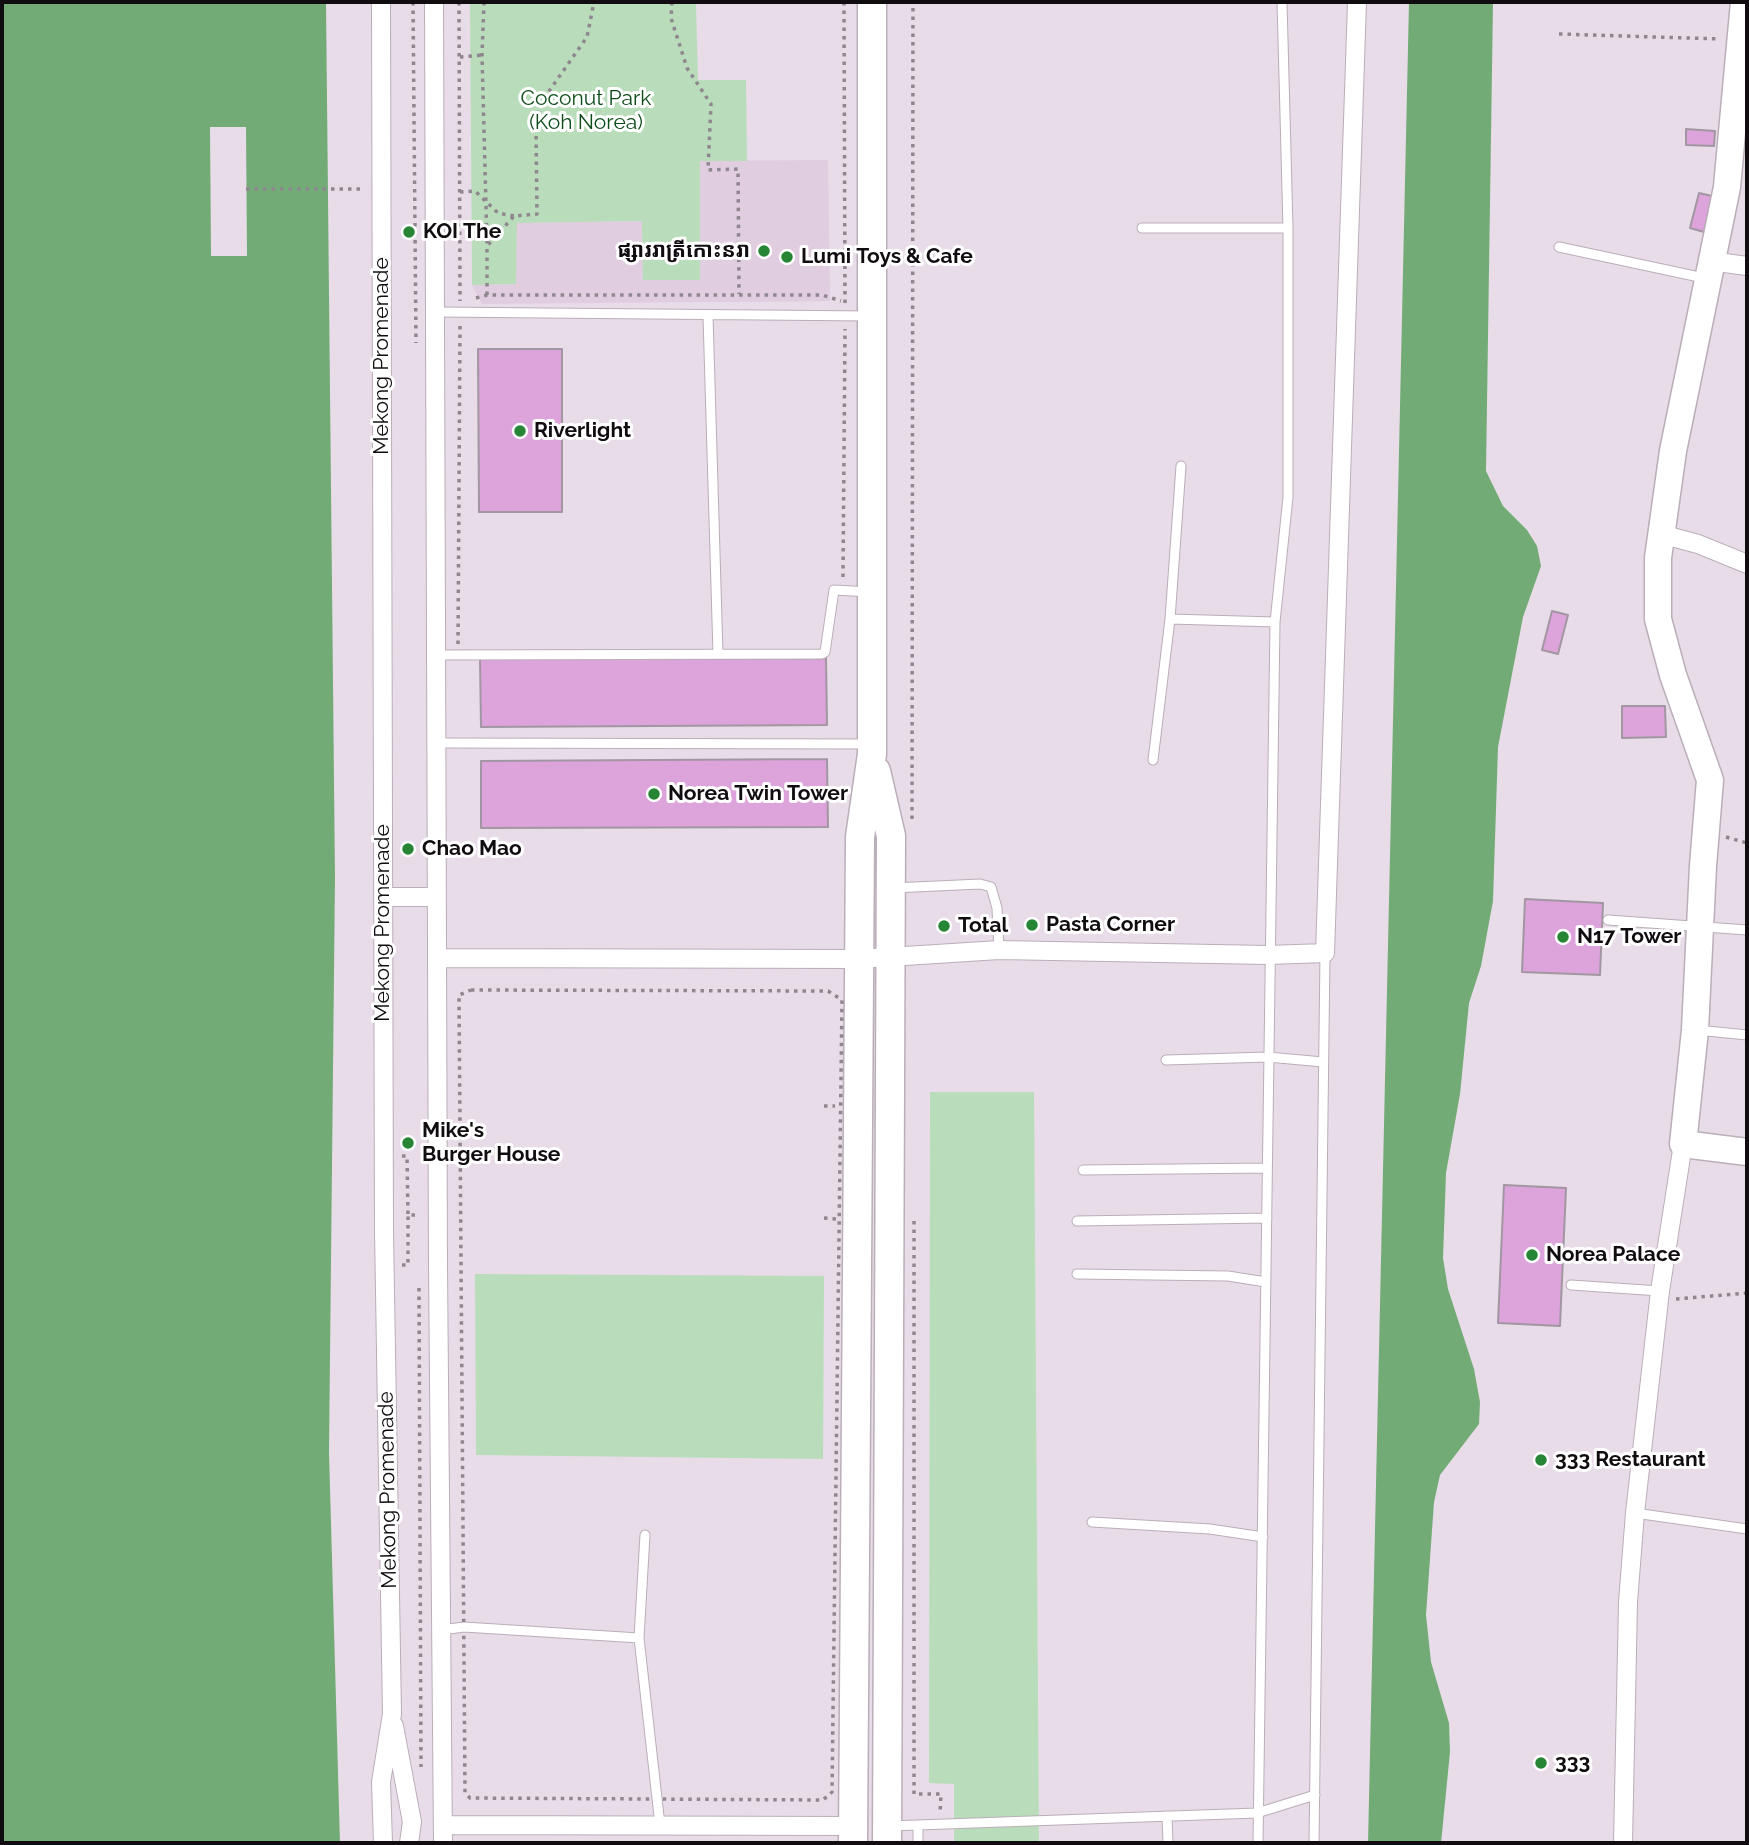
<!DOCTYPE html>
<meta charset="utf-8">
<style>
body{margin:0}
#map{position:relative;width:1749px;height:1845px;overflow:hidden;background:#e8dce8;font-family:Raleway,sans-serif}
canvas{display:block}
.frame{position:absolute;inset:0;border:4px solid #100c10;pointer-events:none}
</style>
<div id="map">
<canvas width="1749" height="1845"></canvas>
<div class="frame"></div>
</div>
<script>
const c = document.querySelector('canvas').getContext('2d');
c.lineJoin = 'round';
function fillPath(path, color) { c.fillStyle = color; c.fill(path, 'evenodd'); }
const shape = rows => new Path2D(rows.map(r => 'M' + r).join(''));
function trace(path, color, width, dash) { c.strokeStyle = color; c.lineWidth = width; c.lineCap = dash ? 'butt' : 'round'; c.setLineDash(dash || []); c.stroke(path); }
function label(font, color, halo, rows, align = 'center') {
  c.font = font + ' Raleway,"Noto Sans Khmer",sans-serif'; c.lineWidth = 6; c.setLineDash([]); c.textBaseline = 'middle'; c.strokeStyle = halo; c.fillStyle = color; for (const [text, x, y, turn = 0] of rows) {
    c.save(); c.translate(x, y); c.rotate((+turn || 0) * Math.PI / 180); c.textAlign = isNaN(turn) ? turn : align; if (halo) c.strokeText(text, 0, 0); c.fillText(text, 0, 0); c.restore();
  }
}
const built = shape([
 [828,160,830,301,482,304,472,285,516,284,516,223,642,221,699,280,700,161]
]);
const green = shape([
 [470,2,696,2,698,80,746,80,747,161,700,161,700,280,643,280,642,221,517,223,516,284,472,285],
 [930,1092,1034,1092,1039,1843,954,1843,954,1784,929,1783],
 [475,1274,824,1276,823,1459,476,1455]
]);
const water = shape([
 [2,2,326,2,335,878,329,1452,340,1843,2,1843],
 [1409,2,1493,2,1486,471,1503,506,1527,530,1537,546,1541,566,1523,617,1498,747,1493,901,1481,966,1469,1003,1460,1094,1446,1173,1443,1258,1448,1289,1474,1369,1480,1402,1479,1424,1440,1475,1434,1502,1426,1615,1431,1662,1449,1723,1450,1752,1441,1843,1368,1843]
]);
const pier = shape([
 [210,127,246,127,247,256,211,256]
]);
const building = shape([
 [1686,129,1715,131,1714,146,1686,145,1686,129],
 [1699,193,1712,196,1704,232,1690,228,1699,193],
 [478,349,562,349,562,512,479,512,478,349],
 [1552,611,1568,615,1558,654,1542,650,1552,611],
 [826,658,827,725,481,727,480,659,826,658],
 [1622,706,1665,706,1666,737,1622,738,1622,706],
 [827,759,828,827,481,828,481,761,827,759],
 [1525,899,1603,903,1600,975,1522,972,1525,899],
 [1504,1185,1566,1188,1560,1326,1498,1323,1504,1185]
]);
const path = shape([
 [413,2,416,343],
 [459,2,460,301],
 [484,2,482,55,487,244],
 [672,2,671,18,687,68,711,104,708,170,738,169,739,294],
 [844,2,845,304],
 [1559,34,1720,39],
 [460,57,482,55],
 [246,189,363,189],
 [460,192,475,191,498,213,514,216],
 [487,295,487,246,514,216,537,214,536,129,540,104,587,37,594,2],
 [476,298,487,295,822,295,841,301],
 [843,577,845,329],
 [458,644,460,326],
 [912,819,913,2],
 [1726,837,1747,843],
 [471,990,828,991,842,1000,832,1792,823,1800,470,1798,465,1793,459,995,471,990],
 [824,1106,835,1106],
 [402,1156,407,1156,408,1215],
 [824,1218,837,1219],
 [914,1221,914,1794,941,1794,940,1814],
 [402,1265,408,1265,408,1215,418,1215],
 [419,1288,421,1767],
 [1676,1299,1747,1293]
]);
const lane = shape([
 [1142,228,1288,228],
 [1559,247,1704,278],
 [437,312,869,316],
 [708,316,718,654],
 [1170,619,1181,466],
 [436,655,822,654,825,652,834,590,870,592],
 [437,743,869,744],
 [1153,760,1170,619,1275,622],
 [893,888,980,884,991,887,997,908,999,950],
 [1608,920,1747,930],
 [1697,1030,1747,1035],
 [1166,1060,1268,1057,1323,1062],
 [1083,1170,1266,1168],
 [1077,1221,1267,1218],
 [1077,1274,1228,1276,1266,1282],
 [1571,1285,1660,1291],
 [1635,1513,1747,1529],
 [1092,1522,1210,1529,1263,1537],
 [645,1535,639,1638,660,1825],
 [441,1630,464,1627,639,1638],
 [1167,1816,1168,1843],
 [889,1826,1257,1813,1315,1795],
 [918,1843,918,1825],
 [1258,1843,1275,622,1288,497,1288,228,1282,2],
 [1314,1843,1325,953]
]);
const street = shape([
 [381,2,384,1231,392,1714,381,1782,383,1843],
 [434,2,438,1265,443,1843],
 [1710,261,1747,266],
 [1661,534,1698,544,1747,564],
 [383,897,436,897],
 [438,958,858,959,999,950,1268,955,1325,953,1357,2],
 [394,1726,412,1822,409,1843],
 [443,1825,853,1826],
 [1623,1843,1628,1602,1635,1513,1660,1291,1683,1144]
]);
const secondary = shape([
 [1744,2,1727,187,1673,451,1658,558,1658,619,1673,675,1710,780,1703,866,1695,1030,1683,1144,1747,1152]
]);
const primary = shape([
 [876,771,891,836,887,1843],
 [853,1843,860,837,872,754,872,2]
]);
const markers = [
 [409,232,7,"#278536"],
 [764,251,7,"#278536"],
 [787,257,7,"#278536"],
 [520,431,7,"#278536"],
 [654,794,7,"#278536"],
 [408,849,7,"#278536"],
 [1032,925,7,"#278536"],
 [944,926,7,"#278536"],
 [1563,937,7,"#278536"],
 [408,1143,7,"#278536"],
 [1532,1255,7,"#278536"],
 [1541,1460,7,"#278536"],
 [1541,1763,7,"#278536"]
];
const parkNames = [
 ["Coconut Park",586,99],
 ["(Koh Norea)",586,123]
];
const poiNames = [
 ["KOI The",423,232],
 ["ផ្សាររាត្រីកោះនរា",750,251,"right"],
 ["Lumi Toys & Cafe",801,257],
 ["Riverlight",534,431],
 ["Norea Twin Tower",668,794],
 ["Chao Mao",422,849],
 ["Pasta Corner",1046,925],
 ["Total",958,926],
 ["N17 Tower",1577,937],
 ["Mike's",422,1131],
 ["Burger House",422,1155],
 ["Norea Palace",1546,1255],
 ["333 Restaurant",1555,1460],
 ["333",1555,1763]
];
const streetNames = [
 ["Mekong Promenade",382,356,-90],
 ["Mekong Promenade",383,923,-90],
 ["Mekong Promenade",388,1490,-91]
];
fillPath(built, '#e0cddf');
fillPath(green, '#b9ddba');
fillPath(water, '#73ab76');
fillPath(pier, '#e8dce8');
fillPath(building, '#dca4da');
trace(building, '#a296a2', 2);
trace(lane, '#baaeb9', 11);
trace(street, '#baaeb9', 20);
trace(secondary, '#baaeb9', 29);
trace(primary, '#baaeb9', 31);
trace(path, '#8f868f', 3.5, [3.5, 5]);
trace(lane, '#fff', 9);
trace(street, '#fff', 18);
trace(secondary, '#fff', 26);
trace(primary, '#fff', 28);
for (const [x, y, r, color] of markers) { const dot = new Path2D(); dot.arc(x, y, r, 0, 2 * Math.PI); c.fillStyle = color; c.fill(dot); trace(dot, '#fff', 2.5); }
label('21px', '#0d4b19', '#fff', parkNames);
label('bold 21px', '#100c10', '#fff', poiNames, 'left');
label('21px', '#100c10', '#fff', streetNames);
</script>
